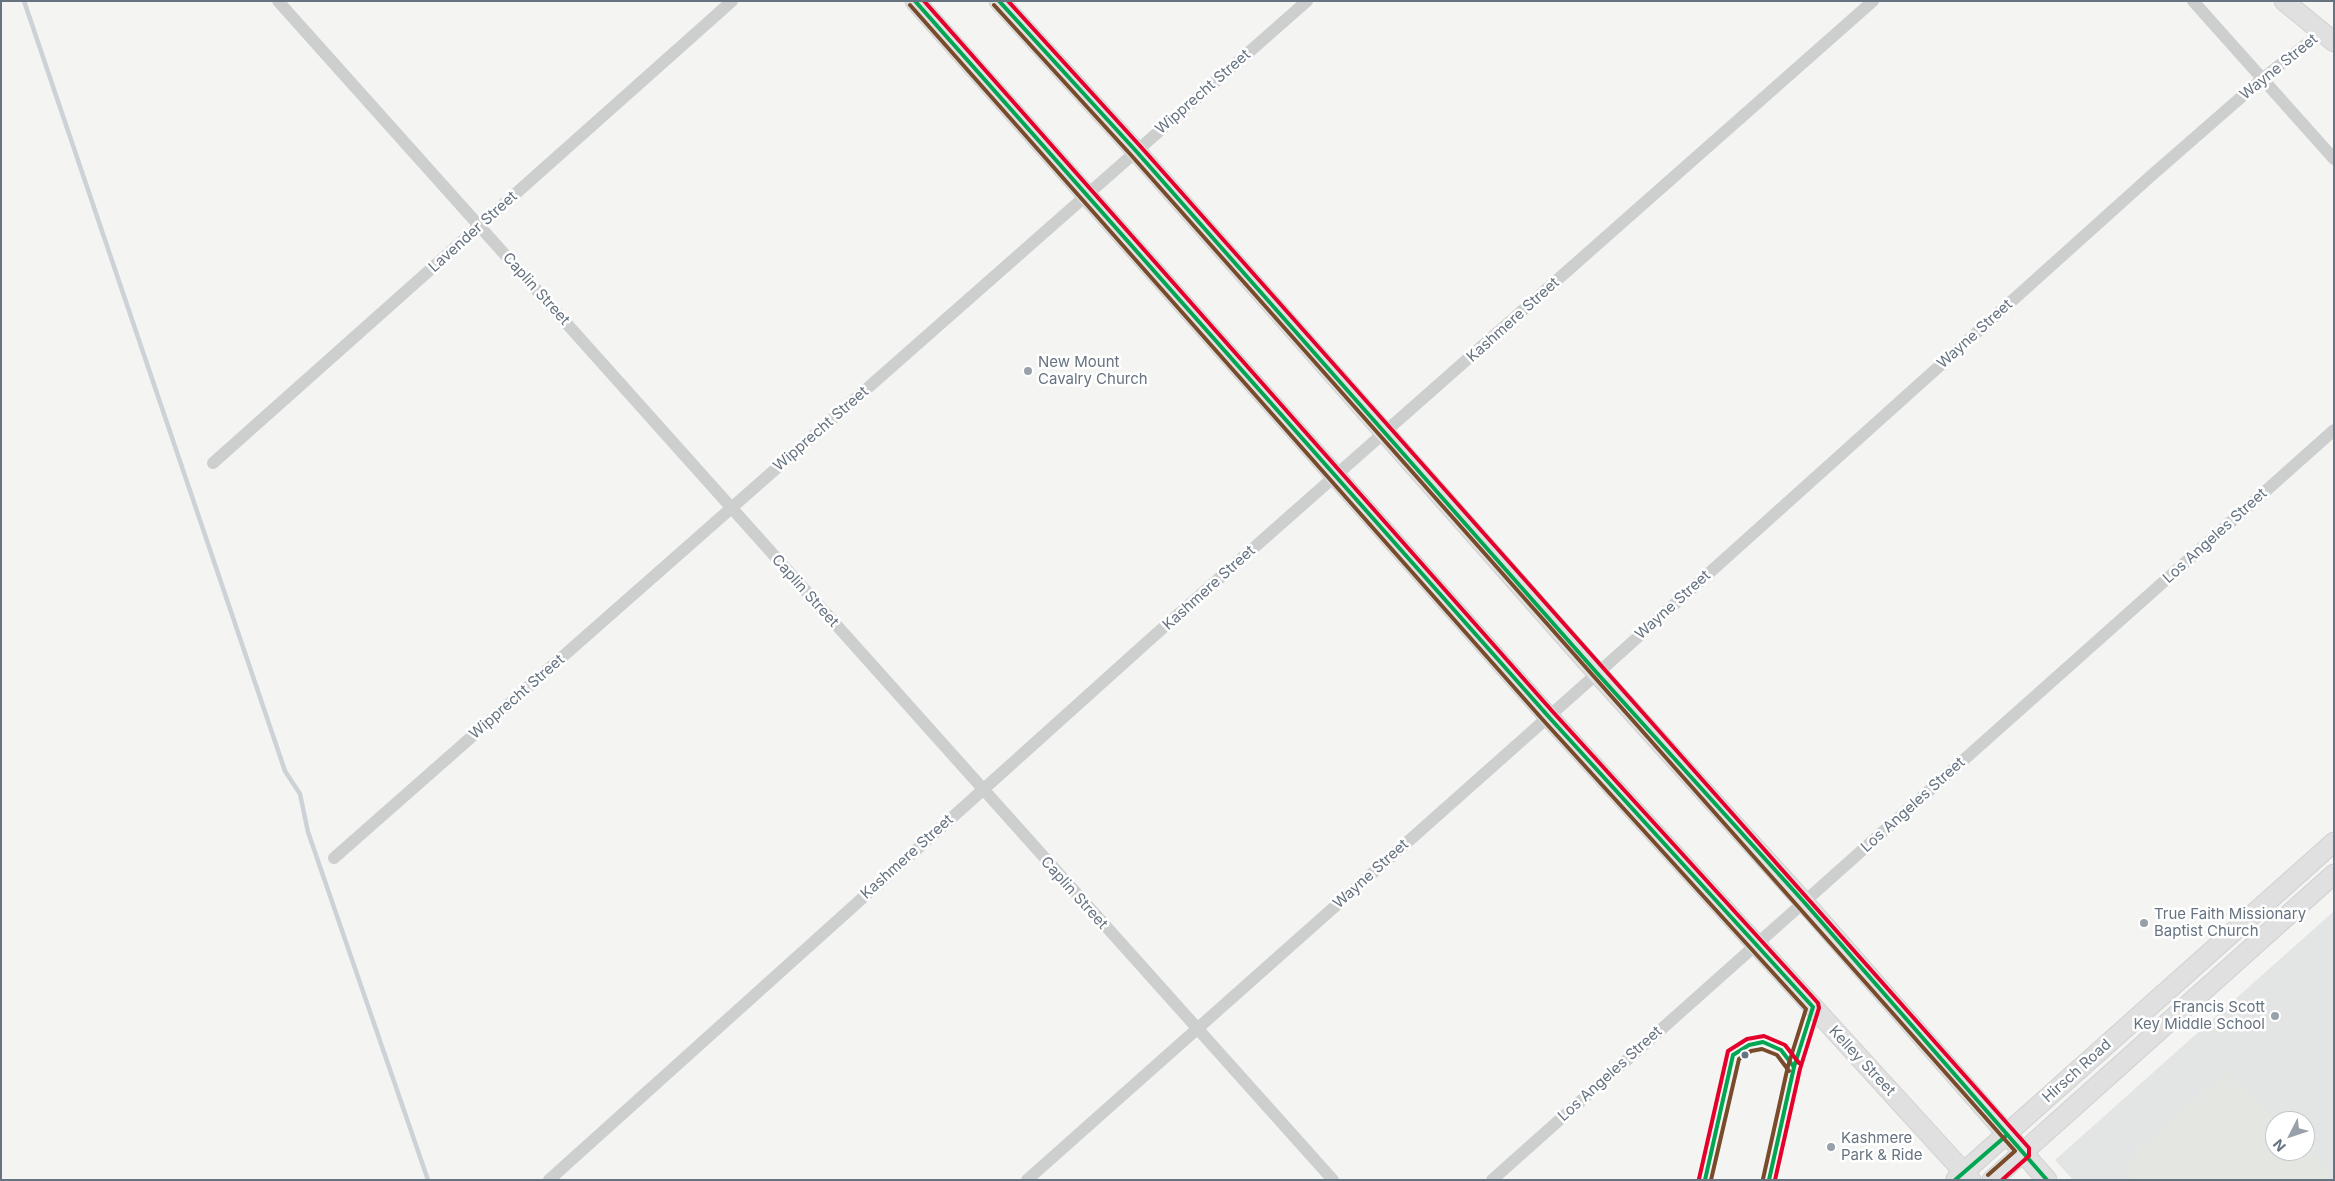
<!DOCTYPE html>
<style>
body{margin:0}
#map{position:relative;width:2335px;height:1181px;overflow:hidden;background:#f4f4f3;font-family:Inter,sans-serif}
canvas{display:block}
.frame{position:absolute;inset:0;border:2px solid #667381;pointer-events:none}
.north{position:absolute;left:2265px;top:1111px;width:50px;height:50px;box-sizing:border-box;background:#fff;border:1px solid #c2c7cd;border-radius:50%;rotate:229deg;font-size:14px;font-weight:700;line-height:20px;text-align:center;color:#667381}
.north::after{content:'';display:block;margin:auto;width:18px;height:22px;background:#98a0a9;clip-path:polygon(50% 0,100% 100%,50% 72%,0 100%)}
</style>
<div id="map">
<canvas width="2335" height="1181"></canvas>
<div class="frame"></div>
<div class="north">N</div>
</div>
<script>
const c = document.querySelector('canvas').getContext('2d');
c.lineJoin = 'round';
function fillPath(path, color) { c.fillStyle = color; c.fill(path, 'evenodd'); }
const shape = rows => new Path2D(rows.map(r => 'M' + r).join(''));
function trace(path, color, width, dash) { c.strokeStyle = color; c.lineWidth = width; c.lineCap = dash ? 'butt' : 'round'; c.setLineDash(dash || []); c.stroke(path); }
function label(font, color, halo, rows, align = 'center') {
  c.font = font + ' Inter,sans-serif'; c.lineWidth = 5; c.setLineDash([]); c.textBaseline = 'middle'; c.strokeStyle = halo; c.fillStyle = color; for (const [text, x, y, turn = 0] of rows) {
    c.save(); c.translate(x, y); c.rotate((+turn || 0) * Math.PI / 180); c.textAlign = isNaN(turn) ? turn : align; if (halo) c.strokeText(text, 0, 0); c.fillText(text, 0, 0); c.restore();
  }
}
const built = shape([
 [2334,911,2334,1180,2073,1180,2055,1160],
 [2275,1121,2305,1121,2305,1151,2275,1151]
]);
const green = shape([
 [2225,1073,2276,1121,2275,1151,2305,1151,2305,1144,2334,1180,2129,1180,2128,1167,2137,1150]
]);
const stream = shape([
 [24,1,285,771,300,794,308,832,428,1180]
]);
const street = shape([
 [278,1,1333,1180],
 [2193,1,2334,159],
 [213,463,732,1],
 [334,858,1307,1],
 [549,1180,1155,635,1873,1],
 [1027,1180,1609,663,2152,175,2262,79,2322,32],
 [1492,1180,2334,430]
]);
const secondary = shape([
 [915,1,1548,716,1971,1180],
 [999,1,1136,151,1597,673,1804,902,2047,1180],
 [2284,1,2334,42],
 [1956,1179,2334,842],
 [1992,1180,2334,874]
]);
const bus1 = shape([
 [915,1,1548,716,1813,1007,1794,1067,1769,1180],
 [999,1,1136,151,1597,673,1804,902,2047,1180],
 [1705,1180,1733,1055,1749,1045,1763,1042,1781,1050,1794,1067],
 [1955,1180,2007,1135]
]);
const bus2 = shape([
 [910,5,1543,720,1806,1009,1788,1066,1763,1179],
 [994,5,1131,155,2015,1151,1988,1175],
 [1711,1180,1739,1059,1751,1051,1762,1049,1777,1055,1789,1071]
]);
const bus3 = shape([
 [924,1,1553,712,1818,1003,1819,1008,1800,1069,1775,1180],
 [1008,1,1141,147,2029,1148,2029,1156,2002,1180],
 [1699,1179,1728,1051,1747,1039,1764,1036,1785,1045,1799,1063]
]);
const markers = [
 [1028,371,5,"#98a0a9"],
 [2144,923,5,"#98a0a9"],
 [2275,1016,5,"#98a0a9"],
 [1745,1055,4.5,"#667381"],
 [1831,1147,5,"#98a0a9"]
];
const streetNames = [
 ["Wayne Street",2279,67,-39],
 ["Wipprecht Street",1203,92,-41],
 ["Lavender Street",473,232,-42],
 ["Caplin Street",536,289,48],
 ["Kashmere Street",1513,320,-42],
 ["Wayne Street",1975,334,-42],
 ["Wipprecht Street",821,429,-41],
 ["Los Angeles Street",2215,536,-42],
 ["Kashmere Street",1209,588,-42],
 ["Caplin Street",805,591,48],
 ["Wayne Street",1673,605,-42],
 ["Wipprecht Street",517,697,-41],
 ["Los Angeles Street",1913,805,-42],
 ["Kashmere Street",907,857,-42],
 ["Wayne Street",1371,874,-42],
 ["Caplin Street",1074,893,48],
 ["Kelley Street",1862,1061,47],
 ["Hirsch Road",2077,1071,-42],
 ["Los Angeles Street",1610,1074,-42]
];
const poiNames = [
 ["New Mount",1038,362],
 ["Cavalry Church",1038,379],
 ["True Faith Missionary",2154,914],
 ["Baptist Church",2154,931],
 ["Francis Scott",2265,1007,"right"],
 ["Key Middle School",2265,1024,"right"],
 ["Kashmere",1841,1138],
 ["Park & Ride",1841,1155]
];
fillPath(built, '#e3e4e4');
fillPath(green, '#e4e7e1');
trace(stream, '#ccd2d6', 4.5);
trace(secondary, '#d0d1d1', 21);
trace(street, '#cdcece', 12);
trace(secondary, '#e0e0e1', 19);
trace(bus1, '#00a651', 4);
trace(bus2, '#7a4b2a', 4);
trace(bus3, '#e4002b', 4);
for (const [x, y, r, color] of markers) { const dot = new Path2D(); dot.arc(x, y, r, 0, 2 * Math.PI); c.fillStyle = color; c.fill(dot); trace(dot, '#fff', 2); }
label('15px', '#667381', '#fff', streetNames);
label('15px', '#667381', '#fff', poiNames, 'left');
</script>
